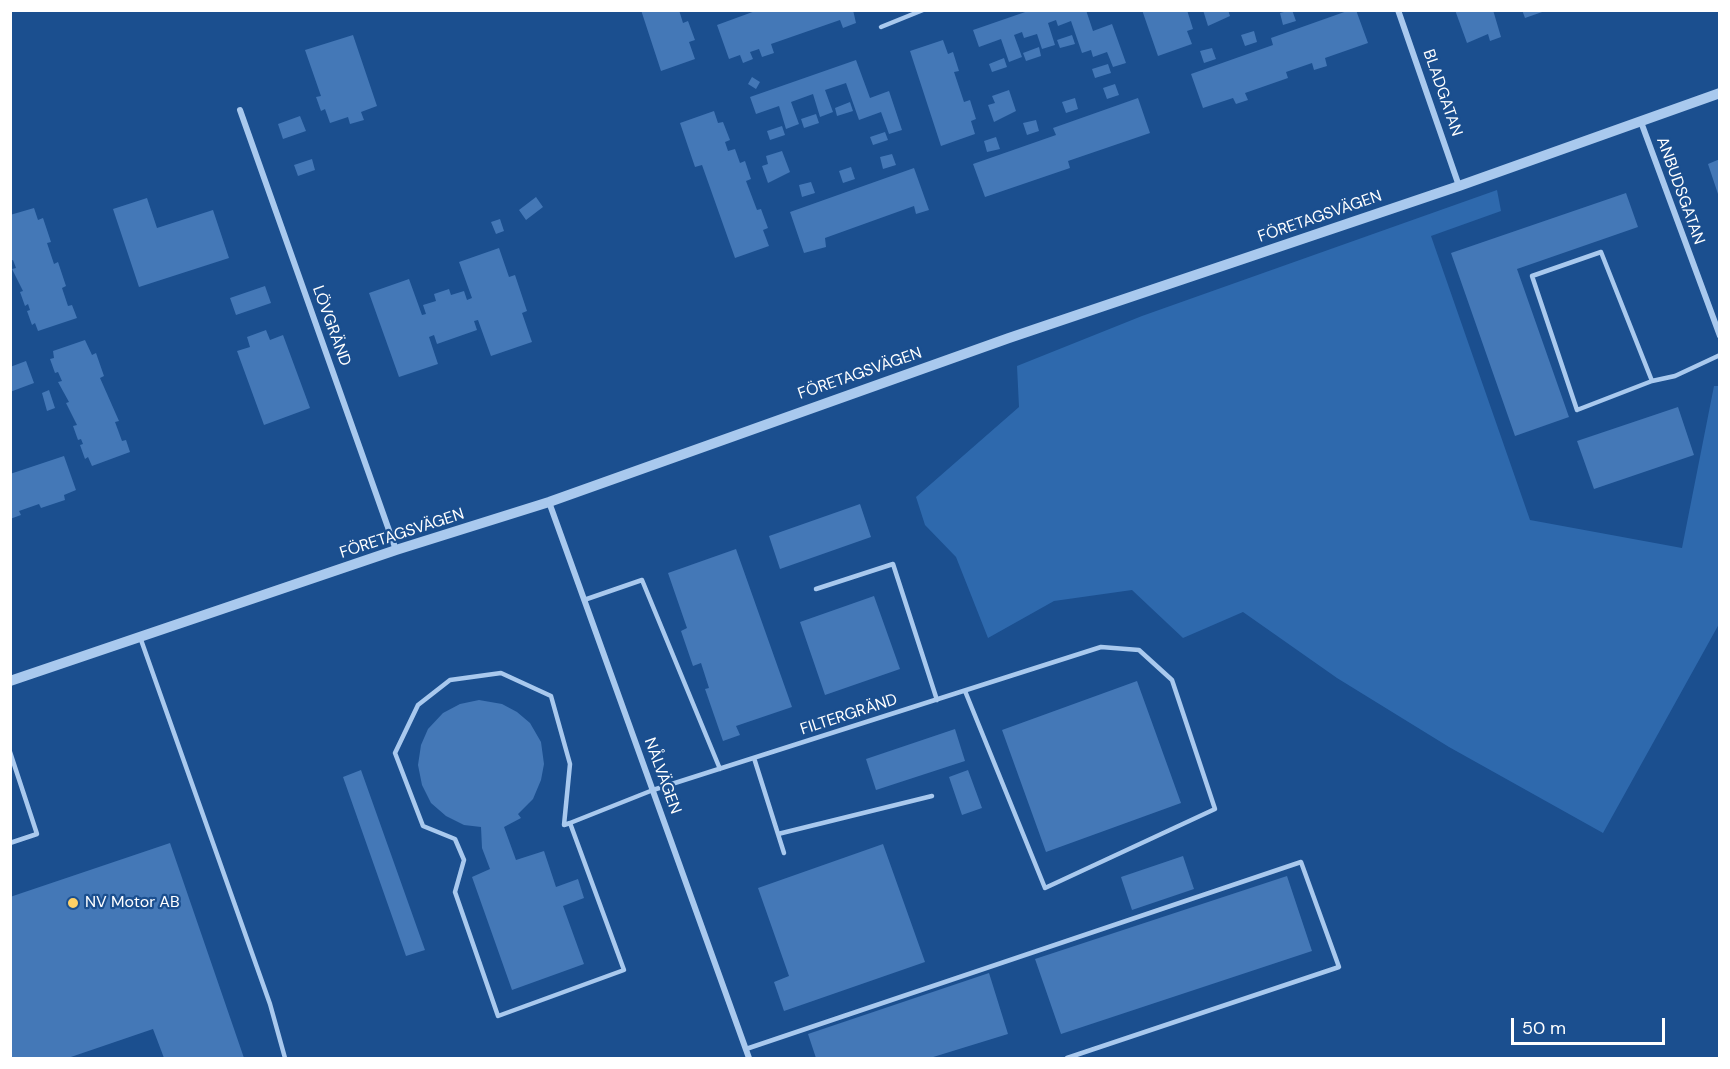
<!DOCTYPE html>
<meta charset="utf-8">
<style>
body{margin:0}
#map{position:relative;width:1730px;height:1069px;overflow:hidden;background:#1b4f8f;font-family:"DM Sans",sans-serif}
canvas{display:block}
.frame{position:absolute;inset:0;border:12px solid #fff;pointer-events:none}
.scale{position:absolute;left:1511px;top:1018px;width:154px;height:27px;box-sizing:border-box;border:3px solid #fff;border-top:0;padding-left:8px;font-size:18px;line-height:21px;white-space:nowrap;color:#fff;-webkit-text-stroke:4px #1b4f8f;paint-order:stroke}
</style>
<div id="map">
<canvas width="1730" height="1069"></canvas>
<div class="frame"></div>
<div class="scale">50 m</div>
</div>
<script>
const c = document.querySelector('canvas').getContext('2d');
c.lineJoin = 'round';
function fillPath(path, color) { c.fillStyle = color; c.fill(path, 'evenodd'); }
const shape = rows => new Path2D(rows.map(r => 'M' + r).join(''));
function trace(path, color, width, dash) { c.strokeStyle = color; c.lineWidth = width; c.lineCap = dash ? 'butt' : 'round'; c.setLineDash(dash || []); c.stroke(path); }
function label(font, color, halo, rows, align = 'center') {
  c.font = font + ' "DM Sans",sans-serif'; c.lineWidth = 4.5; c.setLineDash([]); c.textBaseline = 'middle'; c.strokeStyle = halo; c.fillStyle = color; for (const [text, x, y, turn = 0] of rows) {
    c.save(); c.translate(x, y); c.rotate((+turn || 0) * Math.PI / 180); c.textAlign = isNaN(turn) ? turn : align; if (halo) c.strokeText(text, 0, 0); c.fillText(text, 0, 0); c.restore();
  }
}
const green = shape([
 [1497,190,1501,211,1431,236,1530,520,1682,548,1714,386,1719,386,1719,624,1603,833,1449,747,1337,678,1243,612,1183,638,1132,590,1054,601,988,638,956,557,925,525,916,497,1019,407,1017,366,1142,316]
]);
const building = shape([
 [641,10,679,10,683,23,688,21,695,40,689,42,695,59,661,71],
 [758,10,853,10,856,23,843,28,840,20,771,44,774,53,762,57,759,49,750,52,753,59,743,63,740,55,729,59,717,25],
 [1031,10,1086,10,1093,31,1112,24,1126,63,1113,67,1107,52,1093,57,1091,50,1082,53,1071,21,1058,26,1056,20,1048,23,1055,45,1042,49,1037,34,1024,38,1022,32,1014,35,1022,57,1009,62,1001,39,979,47,973,30],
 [1142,10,1187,10,1193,29,1187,31,1192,44,1158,56],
 [1203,10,1228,10,1230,16,1208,26],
 [1292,10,1296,21,1283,25,1280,13],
 [1350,10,1356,10,1368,43,1325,58,1327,66,1314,70,1312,63,1286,72,1288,78,1245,93,1248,100,1236,104,1233,98,1203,108,1191,74,1273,45,1271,38],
 [1455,10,1493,10,1501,37,1490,41,1488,34,1467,43],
 [1522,10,1544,10,1545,11,1525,18],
 [1254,31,1257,42,1245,46,1241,35],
 [353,35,377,106,361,112,364,120,350,124,348,117,330,123,325,109,321,111,316,97,321,96,305,50],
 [1072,35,1075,44,1060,48,1057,40],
 [943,40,948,54,953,52,959,71,954,72,964,102,970,100,976,119,971,121,975,134,941,146,910,51],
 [1039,47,1041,56,1026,61,1023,53],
 [1212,48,1216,59,1204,63,1200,51],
 [1004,58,1007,67,992,72,989,64],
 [856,60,870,98,889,91,902,130,889,134,881,112,859,120,846,83,825,90,833,112,820,117,813,94,791,102,799,124,786,129,779,106,756,114,750,97],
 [1108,64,1111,73,1095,78,1092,69],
 [752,77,760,82,756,89,748,84],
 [1115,84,1119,95,1107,99,1103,88],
 [1009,90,1016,111,994,122,988,105,995,103,992,96],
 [1075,98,1078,109,1066,113,1062,102],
 [1138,98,1150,133,1068,161,1070,168,985,197,973,164,1056,135,1053,128],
 [850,102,853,111,837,116,835,108],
 [714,111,718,123,723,122,730,140,725,142,728,151,735,149,740,163,745,161,751,179,746,181,757,210,761,209,768,228,763,230,769,246,735,258,702,165,695,167,680,123],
 [816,114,819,123,804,128,801,119],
 [300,116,306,131,283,139,278,124],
 [1036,120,1039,131,1027,135,1023,123],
 [782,126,785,135,770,140,767,131],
 [885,132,888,140,873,145,870,137],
 [996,137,1000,149,987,152,984,141],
 [782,151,790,172,768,183,762,166,768,164,766,156],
 [892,154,896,165,883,169,880,157],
 [312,159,315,170,298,176,294,165],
 [1720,159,1720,197,1719,197,1708,164],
 [851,167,855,179,843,183,839,171],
 [914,168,929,210,916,214,914,206,825,238,826,247,804,253,790,212],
 [811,182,815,193,802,197,799,185],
 [1626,193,1638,227,1517,269,1569,417,1515,436,1451,253],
 [536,197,543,207,526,220,519,210],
 [147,198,157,228,213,210,229,258,139,287,113,209],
 [34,208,38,220,43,218,51,242,47,243,54,264,58,262,66,286,62,288,68,306,72,305,77,318,38,331,35,323,32,325,27,311,30,310,28,304,25,306,20,292,23,291,12,269,16,268,13,260,10,261,10,215],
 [500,219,504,231,496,234,491,222],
 [499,248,509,277,515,275,527,311,522,313,532,342,491,356,478,320,474,321,477,330,437,344,434,335,429,337,438,364,399,377,369,293,409,279,422,315,426,314,423,305,436,301,434,294,449,289,451,295,464,291,467,300,472,298,459,262],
 [265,286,271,303,236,315,230,298],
 [266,330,270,340,283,335,310,408,264,425,237,351,250,347,247,337],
 [85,340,92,355,96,353,104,376,100,378,119,421,115,422,122,441,126,440,130,452,92,466,88,457,85,459,80,445,83,444,81,439,78,440,73,426,77,425,66,403,69,402,58,382,62,381,58,372,55,373,50,359,54,358,53,351],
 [26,361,34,383,10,392,10,367],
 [49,390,55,408,47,411,42,393],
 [1678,407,1694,455,1594,489,1577,441],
 [64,456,76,490,64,495,65,500,41,508,39,504,19,511,21,515,10,519,10,474],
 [860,504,871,537,780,569,769,536],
 [736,549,792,707,736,726,740,735,723,741,705,689,709,688,701,663,693,666,681,631,687,628,668,573],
 [874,596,900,669,825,695,800,622],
 [1137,681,1181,803,1046,852,1002,730],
 [479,700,502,704,517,712,530,723,541,742,544,764,541,780,533,799,518,814,521,818,504,827,516,860,544,851,556,887,578,879,584,898,563,906,584,964,512,990,472,877,490,869,482,848,481,827,464,825,446,816,431,803,422,785,418,765,421,745,428,729,443,713,460,704],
 [955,729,965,761,876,790,866,759],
 [361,770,425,950,406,956,343,777],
 [968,770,982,808,962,815,949,777],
 [170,843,244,1058,164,1058,153,1029,68,1058,10,1058,10,897],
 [883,844,925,962,784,1011,774,982,789,976,758,888],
 [1183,856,1194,889,1132,910,1121,877],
 [1287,876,1312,951,1061,1034,1035,959],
 [989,973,1008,1034,930,1058,816,1058,808,1034]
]);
const service = shape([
 [881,27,923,10],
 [1652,381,1601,252,1532,276,1577,410,1652,381,1675,376,1720,355],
 [816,589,893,564,937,700],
 [584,600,642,580,720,769],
 [140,637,270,1004,285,1058],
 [10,752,37,834,10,843],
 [754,758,784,853],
 [570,823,624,970,498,1016,455,892,464,860,455,839,423,826,395,753,418,705,450,680,501,673,551,696,570,764,564,825,570,823,653,790,1101,647,1139,650,1172,680,1215,809,1045,888,965,691],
 [778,834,932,796],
 [746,1049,1301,862,1339,967,1067,1058]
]);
const minor = shape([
 [1398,10,1459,186],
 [240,110,396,550],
 [1641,122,1720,336],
 [549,502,749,1058]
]);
const tertiary = shape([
 [10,681,396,550,549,502,1009,338,1459,186,1720,93]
]);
const markers = [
 [73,903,6,"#ffd166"]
];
const streetNames = [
 ["BLADGATAN",1442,93,71],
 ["ANBUDSGATAN",1680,191,70],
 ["FÖRETAGSVÄGEN",1320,217,-19],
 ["LÖVGRÄND",331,326,70],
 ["FÖRETAGSVÄGEN",860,374,-19],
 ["FÖRETAGSVÄGEN",402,534,-18],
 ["FILTERGRÄND",849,715,-18],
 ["NÅLVÄGEN",662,776,70]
];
const poiNames = [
 ["NV Motor AB",85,903]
];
fillPath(green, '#2e69ad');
fillPath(building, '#4478b7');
trace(service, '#a9c9ee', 4.5);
trace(minor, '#a9c9ee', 6);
trace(tertiary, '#a9c9ee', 10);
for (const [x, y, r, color] of markers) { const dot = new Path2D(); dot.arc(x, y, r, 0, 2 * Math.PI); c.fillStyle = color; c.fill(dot); trace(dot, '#1b4f8f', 2); }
label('16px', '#fff', '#1b4f8f', streetNames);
label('16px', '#fff', '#1b4f8f', poiNames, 'left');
</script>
